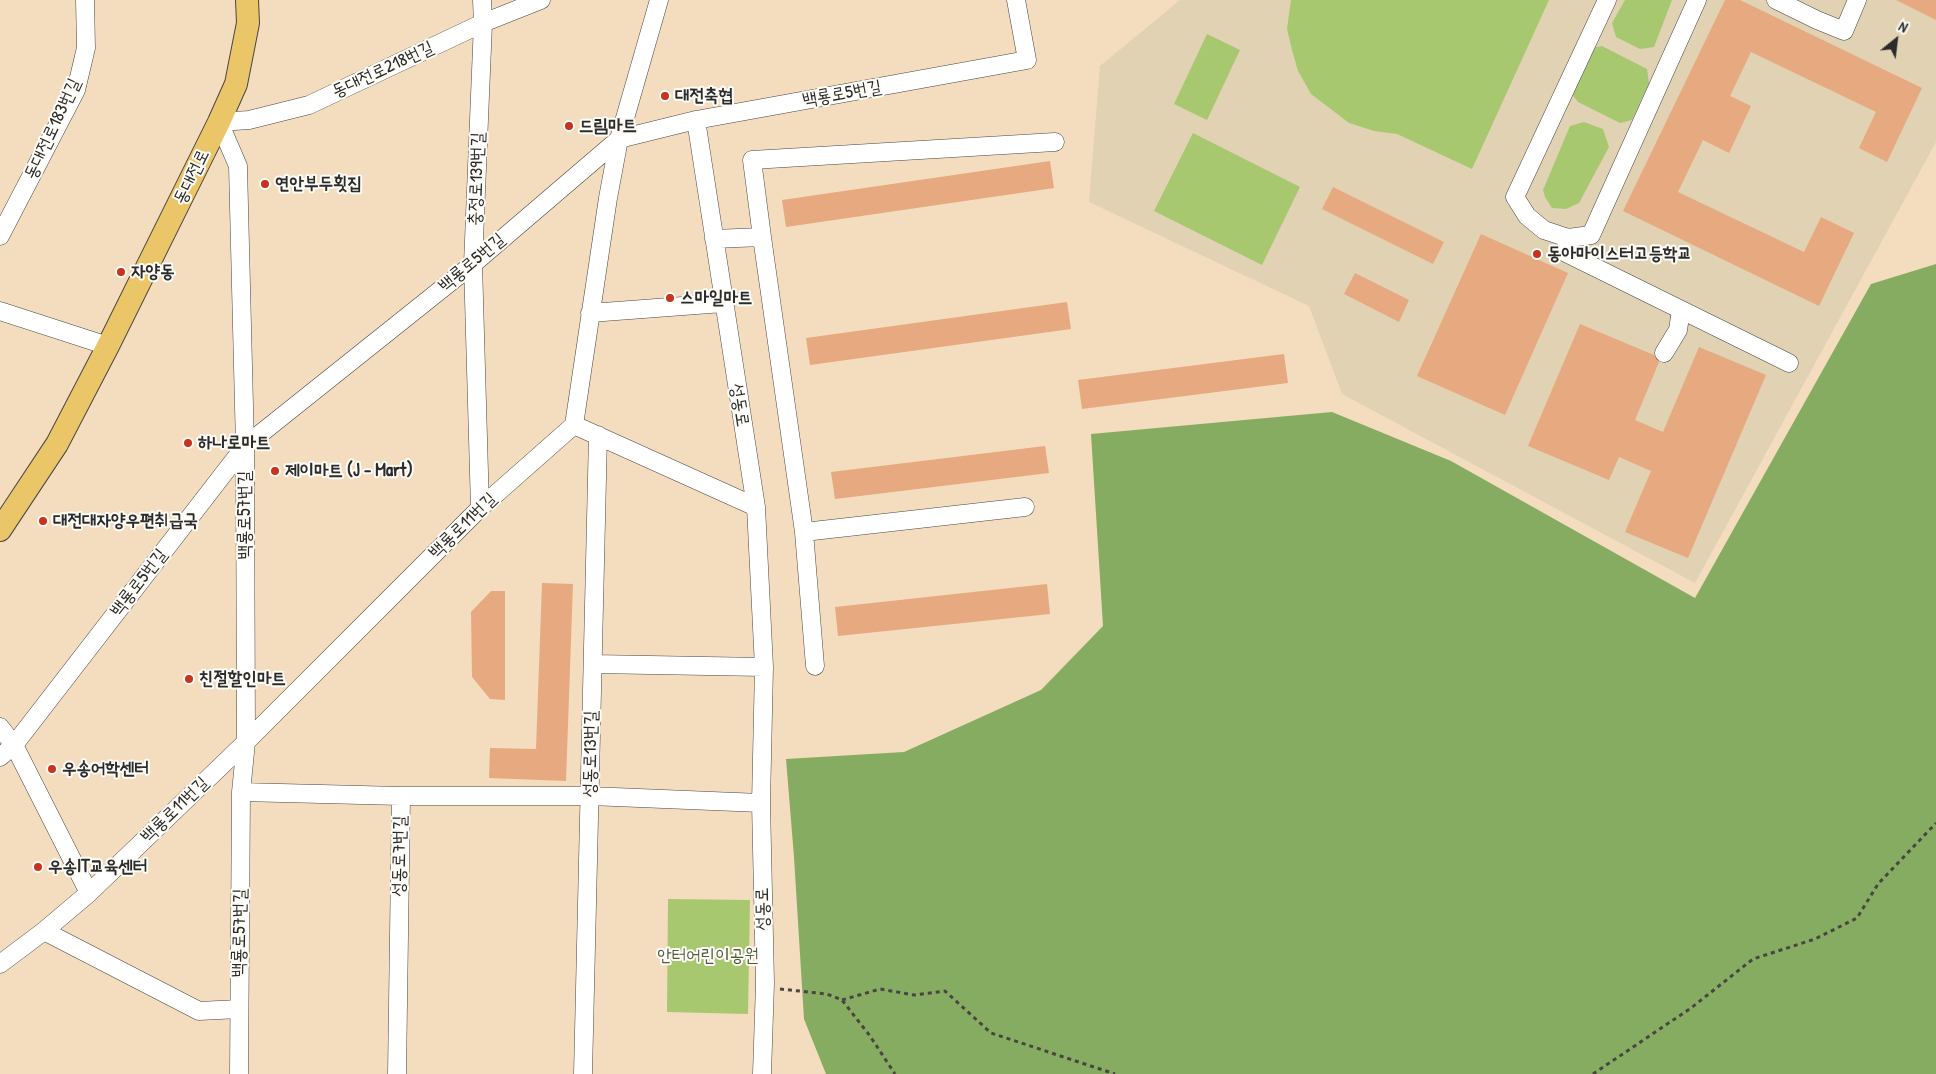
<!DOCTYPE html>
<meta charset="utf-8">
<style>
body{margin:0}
#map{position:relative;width:1936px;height:1074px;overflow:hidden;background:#f4dcbe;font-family:"Patrick Hand",sans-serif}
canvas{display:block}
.north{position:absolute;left:1871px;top:15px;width:50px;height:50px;-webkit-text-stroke:4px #fdfcf7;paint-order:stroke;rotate:29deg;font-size:14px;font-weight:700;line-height:20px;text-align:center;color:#2b2b2b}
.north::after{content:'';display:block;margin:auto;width:18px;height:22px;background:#2b2b2b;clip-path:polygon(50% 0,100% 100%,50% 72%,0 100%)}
</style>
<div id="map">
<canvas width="1936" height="1074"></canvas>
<div class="north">N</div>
</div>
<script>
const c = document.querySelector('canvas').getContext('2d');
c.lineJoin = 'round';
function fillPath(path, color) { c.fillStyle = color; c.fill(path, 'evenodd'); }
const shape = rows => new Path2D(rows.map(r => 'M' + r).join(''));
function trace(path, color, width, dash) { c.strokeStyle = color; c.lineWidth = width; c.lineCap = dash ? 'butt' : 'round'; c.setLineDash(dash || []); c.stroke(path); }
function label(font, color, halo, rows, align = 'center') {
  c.font = font + ' "Patrick Hand","Poor Story",sans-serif'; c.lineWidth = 4; c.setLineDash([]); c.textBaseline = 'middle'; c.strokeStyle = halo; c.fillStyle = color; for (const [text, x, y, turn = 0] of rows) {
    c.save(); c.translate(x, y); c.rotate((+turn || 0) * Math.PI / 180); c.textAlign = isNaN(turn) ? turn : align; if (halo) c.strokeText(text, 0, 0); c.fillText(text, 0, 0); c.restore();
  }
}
const built = shape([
 [1180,0,1936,0,1936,142,1695,583,1342,394,1309,306,1089,202,1100,66]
]);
const green = shape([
 [1291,0,1549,0,1472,169,1397,134,1374,131,1349,123,1311,94,1298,71,1292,50,1287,29],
 [1625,0,1672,0,1654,47,1640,49,1616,37,1612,23],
 [1207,34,1240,50,1207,120,1174,104],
 [1602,46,1647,69,1649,83,1632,120,1620,123,1578,102,1570,92,1592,48],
 [1584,122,1603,129,1609,147,1579,203,1566,209,1552,208,1545,197,1543,190,1570,126],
 [1193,133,1300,187,1262,265,1154,211],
 [668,899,750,900,748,1014,667,1012]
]);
const forest = shape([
 [1936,264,1936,1074,826,1074,804,1019,794,857,786,759,904,752,1041,690,1103,626,1091,434,1332,412,1451,461,1695,598,1871,284]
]);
const building = shape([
 [1725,0,1740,0,1922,88,1887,162,1859,148,1876,112,1751,52,1730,96,1751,106,1729,153,1703,140,1678,192,1804,252,1821,217,1854,233,1819,306,1623,211],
 [1896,0,1936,0,1936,20],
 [1050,161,1054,188,786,227,782,200],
 [1333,187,1444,242,1433,264,1322,209],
 [1481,234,1568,273,1505,415,1417,376],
 [1355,273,1409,300,1399,322,1344,294],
 [1067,302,1071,329,810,365,806,338],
 [1580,324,1654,355,1659,362,1635,420,1663,432,1699,347,1766,375,1688,558,1625,532,1651,471,1619,457,1609,480,1528,446],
 [1284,354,1288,383,1082,409,1078,380],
 [1045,446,1049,473,835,499,831,472],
 [542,583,573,584,566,781,489,778,490,748,536,749],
 [1047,584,1050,614,838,636,835,607],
 [491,591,505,591,505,700,490,699,472,677,471,612]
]);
const path = shape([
 [780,989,827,994,842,1000,870,1036,895,1074],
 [842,1000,880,989,914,995,945,991,991,1033,1115,1074],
 [1593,1074,1691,1008,1753,959,1815,939,1857,918,1878,884,1936,823]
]);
const minor = shape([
 [1607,0,1515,197,1527,216,1544,230,1568,238,1591,235,1697,0],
 [1776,0,1817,20,1844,31,1857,0],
 [696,120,756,507,764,667,761,803,765,983,762,1074],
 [0,236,76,90,86,48,85,0],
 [762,237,752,160,1055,142],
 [1568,238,1566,253,1789,363],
 [714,239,762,237,804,532,815,666],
 [0,311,108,346],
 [590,313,723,303],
 [1664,353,1678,330,1681,310],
 [574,425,756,507],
 [480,508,473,264,483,23,482,0],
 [804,532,1025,507],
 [593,664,764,667],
 [0,727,14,745,89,893],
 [0,757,14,745,245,446,473,264,619,139,696,120,1027,60,1016,0],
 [241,792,401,796,590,796,761,803],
 [44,931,199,1011,239,1009],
 [0,964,44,931,89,893,246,742,480,508,574,425,608,198,619,139,659,0],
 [239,1074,241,792,246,742,245,446,238,166,219,122,249,120,309,105,483,23,541,0],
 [397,1074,401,796],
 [583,1074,598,435]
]);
const major = shape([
 [0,530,57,444,108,346,219,122,236,84,248,23,247,0]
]);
const markers = [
 [665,96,5,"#c8321e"],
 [569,126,5,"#c8321e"],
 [265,184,5,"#c8321e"],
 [1537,254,5,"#c8321e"],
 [121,272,5,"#c8321e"],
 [670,298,5,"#c8321e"],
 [188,443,5,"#c8321e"],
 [275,471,5,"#c8321e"],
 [43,521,5,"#c8321e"],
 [189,679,5,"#c8321e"],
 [52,769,5,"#c8321e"],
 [38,867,5,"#c8321e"]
];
const streetNames = [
 ["동대전로218번길",383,70,-25],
 ["백룡로5번길",842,94,-10],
 ["동대전로183번길",53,129,-65],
 ["동대전로",192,177,-64],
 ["충정로139번길",477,179,-88],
 ["백룡로5번길",472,263,-40],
 ["성동로",739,405,81],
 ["백룡로57번길",245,515,-90],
 ["백룡로11번길",463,526,-44],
 ["백룡로5번길",139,583,-52],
 ["성동로13번길",591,754,-89],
 ["백룡로11번길",175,810,-44],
 ["성동로7번길",400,856,-89],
 ["성동로",763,909,-91],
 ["백룡로57번길",240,933,-89]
];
const poiNames = [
 ["대전축협",675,96],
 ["드림마트",579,126],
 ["연안부두횟집",275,184],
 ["동아마이스터고등학교",1547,254],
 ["자양동",131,272],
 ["스마일마트",680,298],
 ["하나로마트",198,443],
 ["제이마트 (J - Mart)",285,471],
 ["대전대자양우편취급국",53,521],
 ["친절할인마트",199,679],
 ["우송어학센터",62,769],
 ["우송IT교육센터",48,867]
];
const parkNames = [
 ["안터어린이공원",708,956]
];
fillPath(built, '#e1d2b4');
fillPath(green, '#a8c870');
fillPath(forest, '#86ac62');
fillPath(building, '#e7a980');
trace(minor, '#494641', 19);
trace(major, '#494641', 24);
trace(path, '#494641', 3, [4, 4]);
trace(minor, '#fff', 18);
trace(major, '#ebc669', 22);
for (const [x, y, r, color] of markers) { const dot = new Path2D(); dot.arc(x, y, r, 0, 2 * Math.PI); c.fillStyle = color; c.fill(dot); trace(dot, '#fdfcf7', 2); }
label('18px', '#2b2b2b', '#fdfcf7', streetNames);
label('bold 18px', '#2b2b2b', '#fdfcf7', poiNames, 'left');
label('18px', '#505a40', '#fdfcf7', parkNames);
</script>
